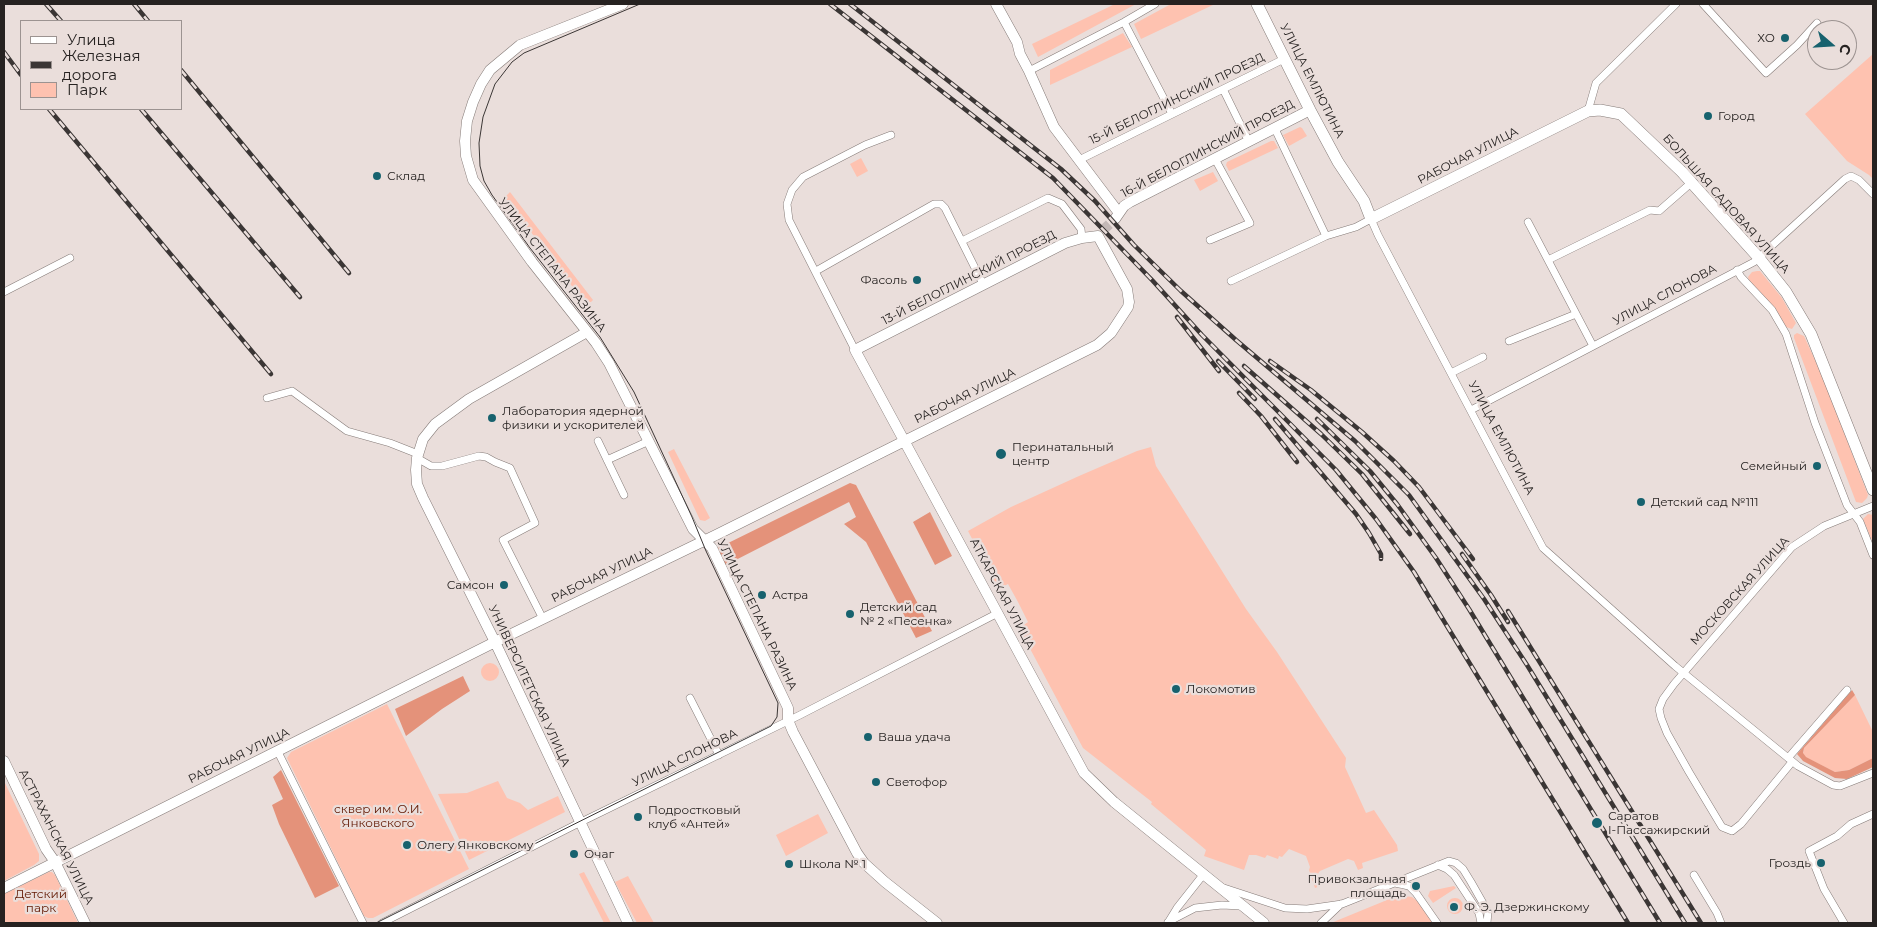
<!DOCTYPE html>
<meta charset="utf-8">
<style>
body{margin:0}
#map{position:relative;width:1877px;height:927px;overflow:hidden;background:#eadedb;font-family:Montserrat,sans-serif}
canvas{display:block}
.frame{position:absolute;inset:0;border:5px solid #262221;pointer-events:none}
.legend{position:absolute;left:20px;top:20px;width:162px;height:90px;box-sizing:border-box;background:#eadedb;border:1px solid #9c9391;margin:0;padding:6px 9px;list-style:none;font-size:15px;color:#262221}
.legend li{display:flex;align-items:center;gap:10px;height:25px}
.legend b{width:25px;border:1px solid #9c9391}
.north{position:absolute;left:1807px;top:20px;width:50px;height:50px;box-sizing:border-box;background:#eadedb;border:1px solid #9c9391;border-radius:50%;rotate:109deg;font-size:14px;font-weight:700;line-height:20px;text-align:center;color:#262221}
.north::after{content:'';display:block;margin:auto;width:18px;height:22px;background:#17626e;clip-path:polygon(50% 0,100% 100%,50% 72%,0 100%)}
</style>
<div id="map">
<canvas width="1877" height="927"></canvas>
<div class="frame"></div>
<ul class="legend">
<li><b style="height:6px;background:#fff"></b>Улица</li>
<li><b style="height:6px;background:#3b3635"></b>Железная дорога</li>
<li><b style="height:14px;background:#fec2b0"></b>Парк</li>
</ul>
<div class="north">С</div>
</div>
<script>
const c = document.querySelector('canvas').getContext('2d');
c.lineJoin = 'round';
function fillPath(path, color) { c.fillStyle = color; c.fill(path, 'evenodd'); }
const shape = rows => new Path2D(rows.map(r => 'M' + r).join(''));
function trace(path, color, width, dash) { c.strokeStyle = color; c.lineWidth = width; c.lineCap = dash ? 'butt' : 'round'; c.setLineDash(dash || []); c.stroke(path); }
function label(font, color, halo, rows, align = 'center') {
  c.font = font + ' Montserrat,sans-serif'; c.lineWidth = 4.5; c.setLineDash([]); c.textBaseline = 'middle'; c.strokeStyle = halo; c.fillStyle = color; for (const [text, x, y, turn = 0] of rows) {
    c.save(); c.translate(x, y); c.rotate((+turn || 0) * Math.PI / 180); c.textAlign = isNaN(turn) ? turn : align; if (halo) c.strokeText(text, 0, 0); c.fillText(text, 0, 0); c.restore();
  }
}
const green = shape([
 [1115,4,1136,4,1038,57,1032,44],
 [1171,4,1215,4,1141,39,1134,24],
 [1123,33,1132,47,1050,85,1050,70],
 [1873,54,1873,179,1869,175,1847,161,1805,114],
 [1300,127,1302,128,1307,136,1289,146,1283,135],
 [1271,141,1274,141,1278,148,1229,171,1226,165,1227,162],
 [861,158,868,171,857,177,850,164],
 [1213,172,1218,181,1200,191,1194,180],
 [510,192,593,300,591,302,584,302,521,219,505,197],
 [1757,271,1760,271,1782,298,1796,323,1792,329,1786,327,1775,308,1749,281,1748,277,1752,272],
 [1797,333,1804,336,1822,375,1868,495,1867,498,1862,503,1856,502,1794,338,1794,335],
 [1151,447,1156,466,1246,609,1277,652,1346,758,1345,767,1366,813,1374,810,1397,845,1398,851,1362,863,1363,868,1358,870,1354,861,1348,859,1320,871,1317,875,1320,886,1315,888,1309,870,1310,867,1306,856,1289,849,1282,857,1279,856,1278,859,1267,855,1265,858,1256,855,1249,855,1244,870,1204,856,1206,850,1151,804,1152,802,1083,748,1019,628,1028,622,1018,602,1008,584,998,589,968,531,1011,507,1079,476,1137,451],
 [674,449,710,518,705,521,700,520,668,452],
 [1868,514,1873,515,1873,543,1863,519],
 '481 672a9 9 0 1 1 18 0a9 9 0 1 1-18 0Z',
 [1855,695,1873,732,1873,758,1849,770,1835,772,1805,757,1803,754,1804,748],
 [387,704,469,869,373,918,368,918,364,916,287,758,291,752],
 [4,781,39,854,39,861,34,865,4,881],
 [498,781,507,798,520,803,528,810,558,796,565,812,469,860,438,794,467,793],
 [818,814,828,833,786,856,776,835],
 [49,872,52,872,55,875,78,923,4,923,4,894],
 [584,872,611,923,604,923,579,874],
 [628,876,654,923,637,923,615,882],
 [1454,886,1456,888,1433,903,1428,896,1430,891],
 [1404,896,1412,897,1420,903,1433,923,1331,923,1387,900],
 '1447 906a8 8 0 1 1 16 0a8 8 0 1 1-16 0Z'
]);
const forest = shape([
 [850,483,856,485,932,631,916,638,866,542,844,524,856,517,849,502,724,566,718,548],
 [930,512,952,556,935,565,913,522],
 [463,676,470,691,442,709,406,736,395,709],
 [1852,690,1855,695,1804,748,1803,753,1806,757,1835,772,1849,770,1873,758,1873,767,1847,779,1835,778,1803,761,1797,754],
 [281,770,339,886,315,898,279,824,272,805,283,799,273,777]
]);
const secondaryTunnel = shape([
 [1102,231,1115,219]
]);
const street = shape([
 [1703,4,1766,73,1797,45,1817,23],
 [1124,22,1172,114],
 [1029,71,1124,22,1155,4],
 [1223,89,1249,142],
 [1588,111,1596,83,1676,4],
 [1275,129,1326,236],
 [1079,160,1284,59],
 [1528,222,1593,346],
 [1210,240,1250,223,1215,159],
 [962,241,1048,198,1062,204,1081,229,1082,238],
 [1548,260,1650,210,1659,211,1691,183],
 [1737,270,1741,277,1772,310,1786,334,1815,423,1847,505,1860,522,1873,555],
 [816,271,934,204,941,204,945,208,983,284],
 [1231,281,1326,236,1356,227,1371,219,1378,235,1543,548,1675,666,1798,766,1833,785,1840,786,1873,773],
 [4,292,70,258],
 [1509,341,1576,314],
 [855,350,789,220,787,204,792,190,803,177,865,145,891,135],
 [1451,373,1483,357],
 [267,398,292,391,347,431,390,443,418,454],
 [1471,410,1754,262,1845,179,1851,176,1859,180,1873,194],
 [598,441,624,495],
 [417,458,431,466,442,466,479,456,486,457,495,462,510,468,535,523,503,540,543,619],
 [607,460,649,441],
 [690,698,719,755],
 [278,752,363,923],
 [1788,758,1847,690],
 [1792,762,1741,824,1732,831,1722,827,1689,772,1667,733,1661,718,1659,709,1663,699,1674,684,1792,547,1824,526,1873,506],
 [1438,865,1447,869,1454,875,1479,913,1481,923],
 [1694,875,1717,913,1721,923],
 [1395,883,1409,886,1416,893,1437,923],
 [1224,888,1285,908,1307,909,1342,904,1449,861,1456,863,1463,869,1471,882,1488,912,1487,923],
 [1169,921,1177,908,1203,875],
 [1168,922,1195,908,1222,905,1241,906],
 [382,923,579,823,800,715,998,613],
 [1321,923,1341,904],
 [1844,923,1824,889,1809,851,1837,836,1851,824,1873,814]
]);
const secondary = shape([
 [623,4,520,45,490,70,481,84,473,102,467,121,465,141,466,156,473,180,532,262,596,343,609,363,693,529,712,548,788,708,788,720,793,732,857,853,864,863,885,882,937,923],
 [996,4,1017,42,1020,54,1029,71,1054,127,1119,213],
 [1115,219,1124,206,1130,202,1310,110],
 [1098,236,1082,238,1065,243,855,350,1084,773,1114,802,1264,923],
 [587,332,469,399,435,424,423,439,417,458,416,470,417,484,423,498,495,642,628,923],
 [4,761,46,849,55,862,85,923],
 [4,888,495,642,716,535,1097,345,1111,333,1128,307,1129,302,1127,289,1098,236]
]);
const primary = shape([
 [1257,4,1310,110,1338,162,1364,201,1371,219,1588,111,1600,110,1621,114,1682,172,1759,258,1786,292,1811,334,1873,490]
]);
const tram = shape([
 [376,923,771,726,777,717,778,703,706,551,692,517,634,392,600,337,530,248,492,195,484,181,480,166,479,143,483,117,495,84,512,62,524,53,640,4]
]);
const rail = shape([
 [46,4,61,21],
 [134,4,148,21],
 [830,4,1053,178,1152,280,1202,335,1336,470,1376,519,1414,572,1628,923],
 [850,4,1061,169,1095,201,1134,245,1181,291,1236,340,1355,441,1409,495,1484,599,1527,665,1685,923],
 [4,52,21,75],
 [181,70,349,273],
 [49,109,271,374],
 [141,109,300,297],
 [1177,317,1219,371],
 [1218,361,1255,399],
 [1270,361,1311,390,1362,432,1394,461,1419,487,1473,559],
 [1244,366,1321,434,1362,474,1410,534],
 [1239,393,1261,416,1297,462],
 [1275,419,1356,514,1369,533,1381,554,1381,559],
 [1317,419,1370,471,1397,504,1436,558,1469,609,1660,923],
 [1462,554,1491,595,1508,622],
 [1508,611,1701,923]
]);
const markers = [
 [1785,38,5,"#17626e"],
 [1708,116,5,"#17626e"],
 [377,176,5,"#17626e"],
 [917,280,5,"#17626e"],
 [492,418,5,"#17626e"],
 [1001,454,6,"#17626e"],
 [1817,466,5,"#17626e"],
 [1641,502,5,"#17626e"],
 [504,585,5,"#17626e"],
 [762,595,5,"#17626e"],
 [850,614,5,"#17626e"],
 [1176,689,5,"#17626e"],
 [868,737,5,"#17626e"],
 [876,782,5,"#17626e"],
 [638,817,5,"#17626e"],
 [1597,823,6,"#17626e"],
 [407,845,5,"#17626e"],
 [574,854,5,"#17626e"],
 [1821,863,5,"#17626e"],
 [789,864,5,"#17626e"],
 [1416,886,5,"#17626e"],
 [1454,907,5,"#17626e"]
];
const poiNames = [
 ["ХО",1775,38,"right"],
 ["Город",1718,116],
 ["Склад",387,176],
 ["Фасоль",907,280,"right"],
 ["Лаборатория ядерной",502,411],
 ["физики и ускорителей",502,425],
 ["Перинатальный",1012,447],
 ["центр",1012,461],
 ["Семейный",1807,466,"right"],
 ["Детский сад №111",1651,502],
 ["Самсон",494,585,"right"],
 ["Астра",772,595],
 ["Детский сад",860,607],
 ["№ 2 «Песенка»",860,621],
 ["Локомотив",1186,689],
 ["Ваша удача",878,737],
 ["Светофор",886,782],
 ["Подростковый",648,810],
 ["клуб «Антей»",648,824],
 ["Саратов",1608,816],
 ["I-Пассажирский",1608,830],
 ["Олегу Янковскому",417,845],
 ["Очаг",584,854],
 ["Гроздь",1811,863,"right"],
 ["Школа № 1",799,864],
 ["Привокзальная",1406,879,"right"],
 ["площадь",1406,893,"right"],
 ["Ф. Э. Дзержинскому",1464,907]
];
const streetNames = [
 ["УЛИЦА ЕМЛЮТИНА",1312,81,63],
 ["15-Й БЕЛОГЛИНСКИЙ ПРОЕЗД",1177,99,-26],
 ["16-Й БЕЛОГЛИНСКИЙ ПРОЕЗД",1208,149,-28],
 ["РАБОЧАЯ УЛИЦА",1468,156,-27],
 ["БОЛЬШАЯ САДОВАЯ УЛИЦА",1726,204,48],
 ["УЛИЦА СТЕПАНА РАЗИНА",552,265,52],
 ["13-Й БЕЛОГЛИНСКИЙ ПРОЕЗД",969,278,-27],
 ["УЛИЦА СЛОНОВА",1665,295,-28],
 ["РАБОЧАЯ УЛИЦА",965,396,-26],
 ["УЛИЦА ЕМЛЮТИНА",1501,438,62],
 ["РАБОЧАЯ УЛИЦА",602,575,-26],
 ["МОСКОВСКАЯ УЛИЦА",1740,591,-48],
 ["АТКАРСКАЯ УЛИЦА",1002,594,62],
 ["УЛИЦА СТЕПАНА РАЗИНА",757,615,64],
 ["УНИВЕРСИТЕТСКАЯ УЛИЦА",529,686,65],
 ["РАБОЧАЯ УЛИЦА",239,756,-26],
 ["УЛИЦА СЛОНОВА",685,758,-26],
 ["АСТРАХАНСКАЯ УЛИЦА",56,837,63]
];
const parkNames = [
 ["сквер им. О.И.",378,809],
 ["Янковского",378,823],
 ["Детский",41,894],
 ["парк",41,908]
];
fillPath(green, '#fec2b0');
fillPath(forest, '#e4927a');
trace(secondaryTunnel, '#c3b8b6', 10, [10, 5]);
trace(street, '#857b78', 8);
trace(secondary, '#857b78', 11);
trace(primary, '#857b78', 12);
trace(street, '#fff', 7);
trace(secondary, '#fff', 10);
trace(primary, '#fff', 11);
trace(tram, '#3b3635', 1);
trace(rail, '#3b3635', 4.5);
trace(rail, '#eadedb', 2.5, [8]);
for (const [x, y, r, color] of markers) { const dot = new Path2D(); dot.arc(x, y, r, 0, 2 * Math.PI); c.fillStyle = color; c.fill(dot); trace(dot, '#eadedb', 2); }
label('12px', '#262221', '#eadedb', poiNames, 'left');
label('12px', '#262221', '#eadedb', streetNames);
label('12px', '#601701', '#eadedb', parkNames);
</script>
